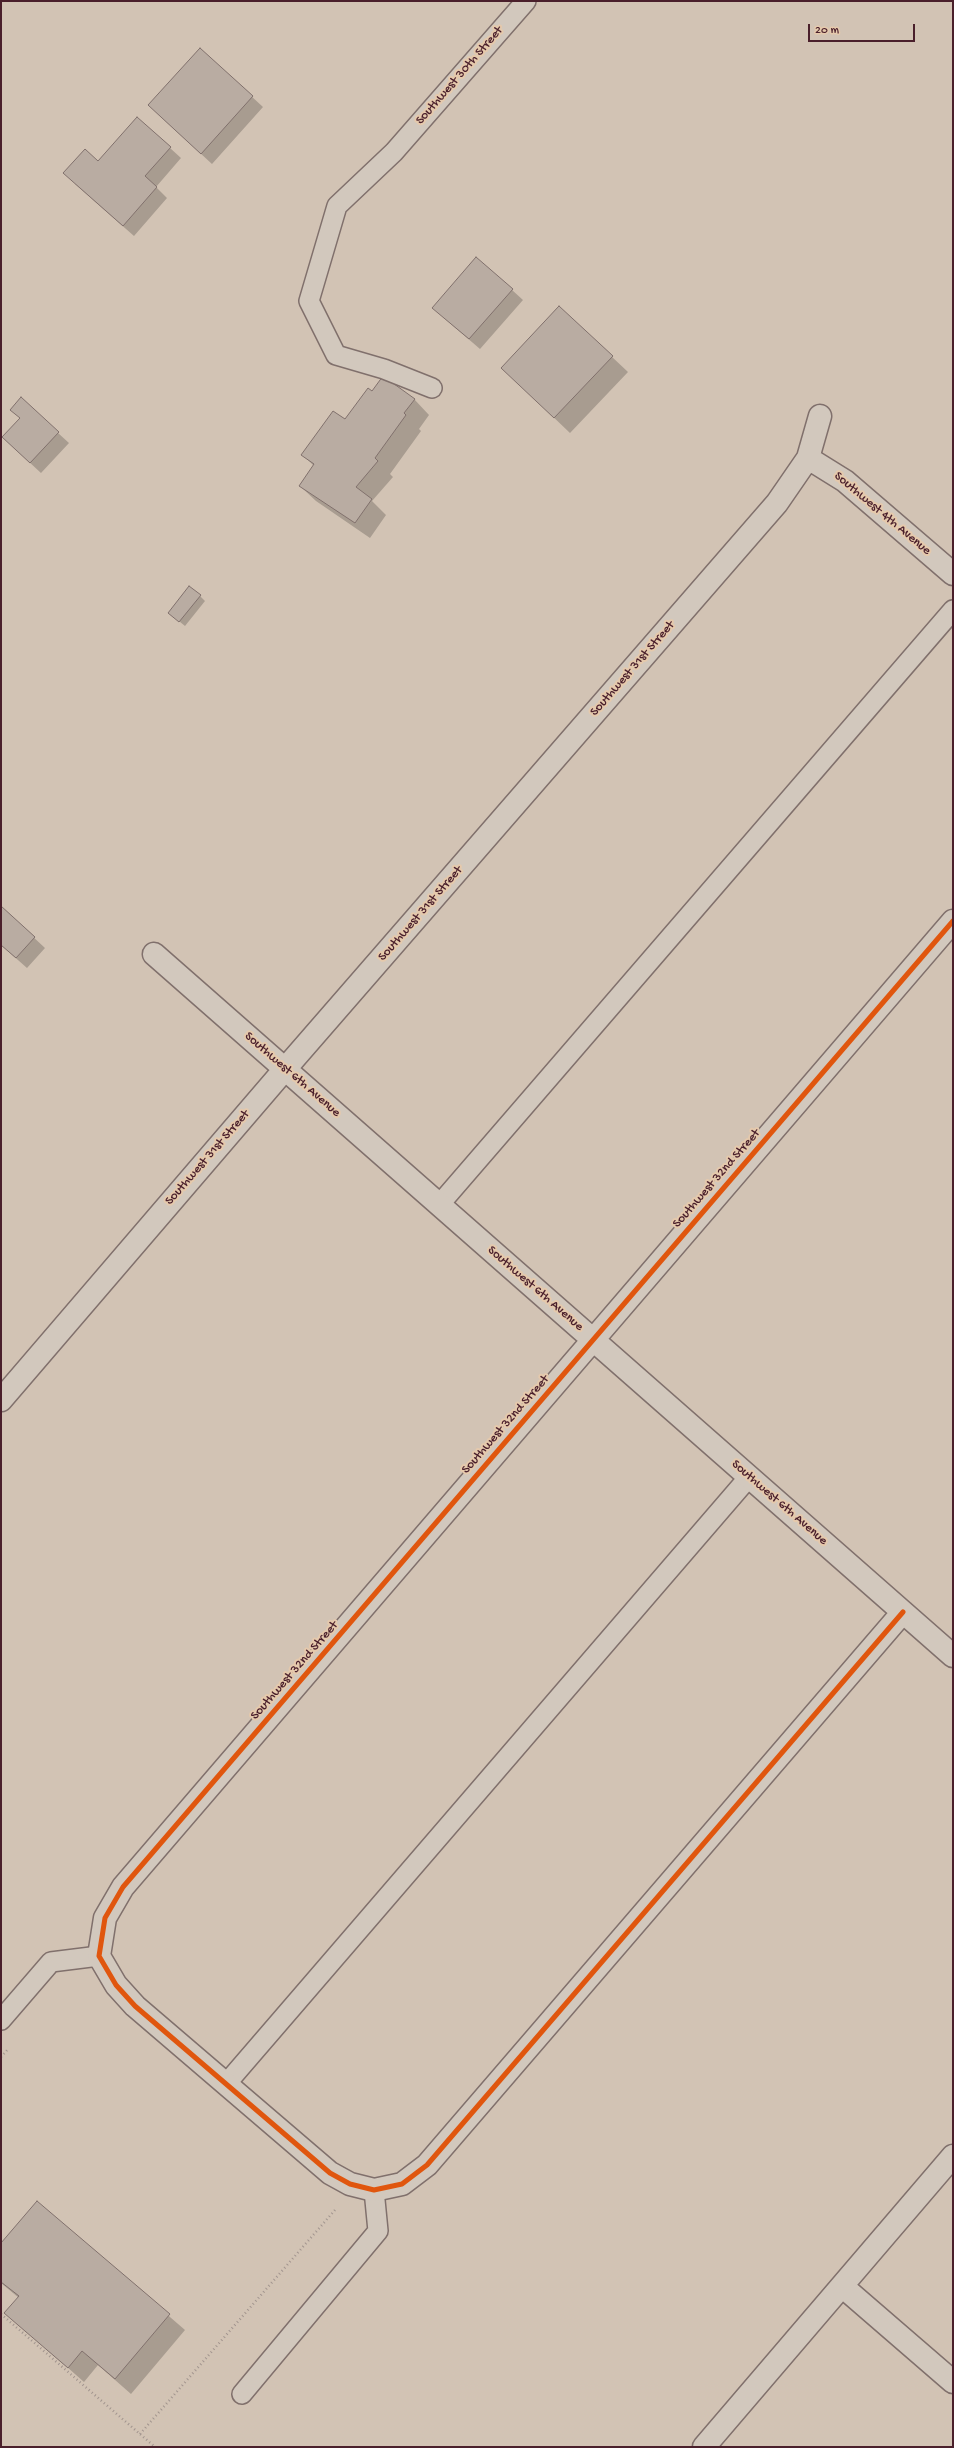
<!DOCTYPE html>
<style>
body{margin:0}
#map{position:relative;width:954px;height:2448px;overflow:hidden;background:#d2c3b4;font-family:"Gochi Hand",sans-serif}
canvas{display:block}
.frame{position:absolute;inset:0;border:2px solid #4a1f2b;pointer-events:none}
.scale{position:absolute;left:808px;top:24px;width:107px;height:18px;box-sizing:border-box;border:2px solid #4a1f2b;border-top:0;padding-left:5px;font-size:12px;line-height:14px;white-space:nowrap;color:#4a1f2b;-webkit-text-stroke:3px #e5c9ac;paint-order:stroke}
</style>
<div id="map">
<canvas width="954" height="2448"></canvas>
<div class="frame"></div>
<div class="scale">20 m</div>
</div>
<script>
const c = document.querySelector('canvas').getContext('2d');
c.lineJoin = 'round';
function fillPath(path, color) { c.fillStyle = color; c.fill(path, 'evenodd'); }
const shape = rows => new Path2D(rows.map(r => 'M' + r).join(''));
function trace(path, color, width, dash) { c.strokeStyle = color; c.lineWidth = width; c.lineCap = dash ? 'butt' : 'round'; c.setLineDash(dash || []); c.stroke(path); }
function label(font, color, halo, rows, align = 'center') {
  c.font = font + ' "Gochi Hand",sans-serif'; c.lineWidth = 4; c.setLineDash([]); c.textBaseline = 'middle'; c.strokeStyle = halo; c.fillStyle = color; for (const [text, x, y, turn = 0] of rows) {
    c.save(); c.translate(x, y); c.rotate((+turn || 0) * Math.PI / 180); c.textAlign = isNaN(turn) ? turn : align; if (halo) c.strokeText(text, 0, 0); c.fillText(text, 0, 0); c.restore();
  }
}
const shadow = shape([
 [200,49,263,107,212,164,160,116],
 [137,118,181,158,156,187,167,198,134,236,75,184,98,162],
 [512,290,523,300,480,349,444,318],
 [559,307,628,372,570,433,502,368],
 [372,392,414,399,429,415,419,429,421,431,390,474,393,477,372,501,386,515,370,538,316,501,300,486,314,466,303,455,346,421],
 [58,433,69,443,41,473,14,448],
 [200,596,205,601,185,626,169,613],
 [1,907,45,948,27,968,1,945],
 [37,2202,185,2330,131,2394,98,2365,84,2382,6,2313,19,2298,1,2283,1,2244]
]);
const building = shape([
 [200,48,253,96,201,154,148,105,200,48],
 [137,117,171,147,145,176,157,187,123,226,63,173,85,149,98,161,137,117],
 [476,257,513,289,469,339,432,308,476,257],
 [559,306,613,356,554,418,501,368,559,306],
 [383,376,415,399,404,413,406,415,375,458,378,461,356,487,372,499,355,523,299,486,314,464,301,455,333,411,345,419,368,388,372,391,383,376],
 [21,397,59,432,30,463,2,437,20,418,10,410,21,397],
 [189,586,201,595,179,622,168,613,189,586],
 [1,906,35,937,16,958,1,945,1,906],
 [37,2201,170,2314,115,2379,82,2351,68,2368,4,2313,19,2296,1,2282,1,2243,37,2201]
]);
const path = shape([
 [1,2057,9,2048],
 [1,2314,155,2447],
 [140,2434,335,2210]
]);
const lane = shape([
 [432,388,384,369,336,355,309,301,337,206,394,152,526,1],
 [439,1205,953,610],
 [1,2020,51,1962,99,1956],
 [226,2084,749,1477],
 [242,2394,378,2231,374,2190]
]);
const street = shape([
 [808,458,845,481,953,574],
 [154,954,953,1656],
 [1,1400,285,1069,777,503,808,458,820,416],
 [903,1612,427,2165,402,2184,374,2190,350,2184,330,2173,135,2006,116,1985,99,1956,105,1918,123,1887,953,921],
 [842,2286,953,2382],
 [704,2447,953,2156]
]);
const cycleway = shape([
 [903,1612,427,2165,402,2184,374,2190,350,2184,330,2173,135,2006,116,1985,99,1956,105,1918,123,1887,953,921]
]);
const streetNames = [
 ["Southwest 30th Street",460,76,-49],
 ["Southwest 4th Avenue",882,514,40],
 ["Southwest 31st Street",633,669,-49],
 ["Southwest 31st Street",421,914,-49],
 ["Southwest 6th Avenue",292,1075,41],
 ["Southwest 31st Street",208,1158,-49],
 ["Southwest 32nd Street",717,1179,-49],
 ["Southwest 6th Avenue",535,1289,41],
 ["Southwest 32nd Street",506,1425,-49],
 ["Southwest 6th Avenue",779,1503,41],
 ["Southwest 32nd Street",295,1671,-49]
];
fillPath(shadow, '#0003');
fillPath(building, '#b9aca2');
trace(building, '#80706c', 1);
trace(lane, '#80706c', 22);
trace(street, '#80706c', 25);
trace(path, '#a1948e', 2.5, [1, 3]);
trace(lane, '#d2c8bd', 19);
trace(street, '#d2c8bd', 22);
trace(cycleway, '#e0560e', 5);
label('13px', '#4a1f2b', '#e5c9ac', streetNames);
</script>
